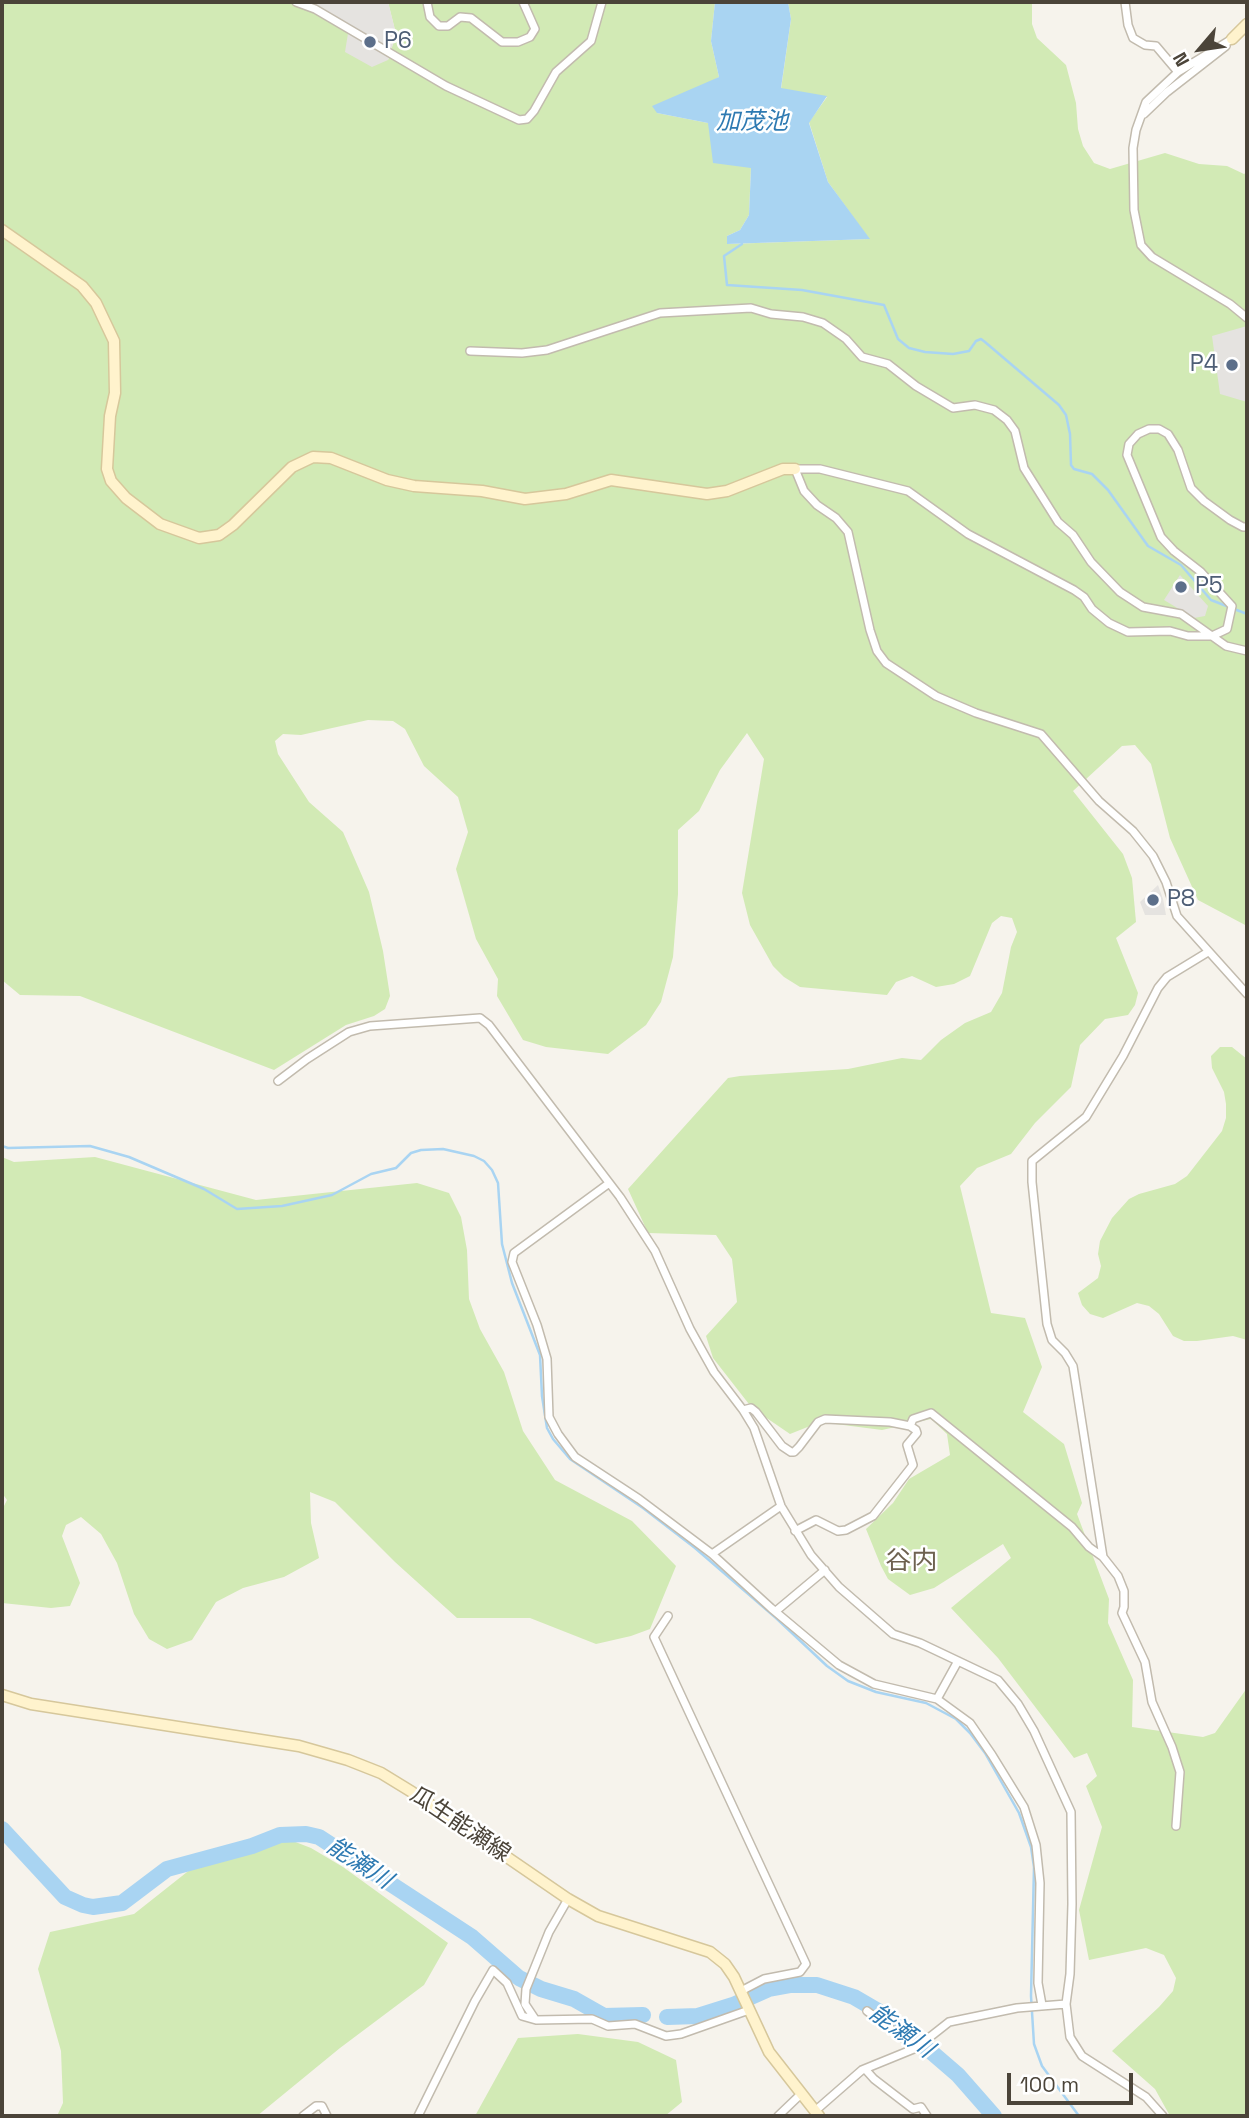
<!DOCTYPE html>
<meta charset="utf-8">
<style>
body{margin:0}
#map{position:relative;width:1249px;height:2118px;overflow:hidden;background:#f6f3ec;font-family:"Space Grotesk",sans-serif}
canvas{display:block}
.frame{position:absolute;inset:0;border:4px solid #4b4439;pointer-events:none}
.north{position:absolute;left:1165px;top:14px;width:70px;height:70px;-webkit-text-stroke:5px #fff;paint-order:stroke;rotate:241deg;font-size:19px;font-weight:700;line-height:28px;text-align:center;color:#4b4439}
.north::after{content:'';display:block;margin:auto;width:24px;height:32px;background:#4b4439;clip-path:polygon(50% 0,100% 100%,50% 72%,0 100%)}
.scale{position:absolute;left:1007px;top:2073px;width:126px;height:32px;box-sizing:border-box;border:4px solid #4b4439;border-top:0;padding-left:9px;font-size:21px;line-height:24px;white-space:nowrap;color:#4b4439;-webkit-text-stroke:5px #fff;paint-order:stroke}
</style>
<div id="map">
<canvas width="1249" height="2118"></canvas>
<div class="frame"></div>
<div class="north">N</div>
<div class="scale">100 m</div>
</div>
<script>
const c = document.querySelector('canvas').getContext('2d');
c.lineJoin = 'round';
function fillPath(path, color) { c.fillStyle = color; c.fill(path, 'evenodd'); }
const shape = rows => new Path2D(rows.map(r => 'M' + r).join(''));
function trace(path, color, width, dash) { c.strokeStyle = color; c.lineWidth = width; c.lineCap = dash ? 'butt' : 'round'; c.setLineDash(dash || []); c.stroke(path); }
function label(font, color, halo, rows, align = 'center') {
  c.font = font + ' "Space Grotesk","Noto Sans JP",sans-serif'; c.lineWidth = 5; c.setLineDash([]); c.textBaseline = 'middle'; c.strokeStyle = halo; c.fillStyle = color; for (const [text, x, y, turn = 0] of rows) {
    c.save(); c.translate(x, y); c.rotate((+turn || 0) * Math.PI / 180); c.textAlign = isNaN(turn) ? turn : align; if (halo) c.strokeText(text, 0, 0); c.fillText(text, 0, 0); c.restore();
  }
}
const green = shape([
 [2,2,299,2,317,8,388,60,396,34,388,2,715,2,711,41,719,77,657,113,708,123,751,167,749,215,740,230,727,236,728,244,869,239,828,182,809,122,827,97,781,89,791,19,788,2,1032,2,1032,24,1037,38,1066,65,1076,103,1078,129,1083,146,1094,163,1110,169,1165,153,1199,164,1227,166,1244,174,1247,172,1247,926,1198,900,1170,838,1151,764,1135,745,1122,746,1073,791,1123,854,1132,878,1136,922,1116,938,1138,993,1135,1005,1128,1015,1105,1019,1080,1045,1071,1087,1035,1123,1011,1154,977,1168,960,1186,991,1313,1025,1318,1042,1367,1023,1412,1064,1444,1082,1503,1077,1514,1109,1599,1108,1623,1133,1680,1132,1727,1203,1737,1215,1733,1247,1688,1247,2116,1170,2116,1155,2089,1112,2051,1159,2007,1173,1991,1176,1978,1164,1955,1146,1948,1089,1960,1079,1910,1102,1827,1086,1786,1097,1776,1087,1753,1074,1758,998,1658,951,1608,1011,1558,1003,1544,934,1588,910,1595,888,1579,881,1566,866,1529,893,1503,909,1479,950,1455,947,1434,931,1419,882,1430,820,1422,790,1434,752,1408,713,1358,706,1336,737,1302,732,1259,716,1235,648,1233,628,1189,728,1078,740,1076,848,1069,902,1058,921,1060,941,1040,965,1023,991,1012,1002,993,1011,947,1017,932,1012,918,1001,916,992,923,970,976,954,984,936,987,912,976,896,982,887,995,800,987,784,977,773,966,750,925,742,893,764,759,747,733,720,770,699,811,678,830,678,894,673,957,661,1002,646,1025,608,1054,546,1047,523,1040,497,996,498,979,476,939,456,869,468,832,458,797,424,766,405,729,393,721,368,720,301,735,283,734,275,741,278,754,309,802,343,832,369,892,383,951,390,996,385,1009,374,1016,346,1025,274,1070,80,996,20,995,2,980],
 [1220,1047,1232,1047,1247,1059,1247,1340,1233,1336,1197,1341,1184,1341,1173,1336,1159,1314,1149,1306,1137,1303,1103,1318,1090,1314,1082,1305,1078,1293,1098,1278,1101,1266,1098,1254,1100,1241,1112,1218,1129,1199,1139,1194,1175,1184,1187,1176,1222,1131,1226,1118,1226,1104,1224,1092,1212,1068,1211,1056],
 [2,1157,14,1162,95,1157,256,1200,417,1183,449,1193,461,1217,467,1250,469,1299,480,1329,504,1372,523,1431,555,1480,632,1521,676,1566,650,1629,631,1636,596,1644,530,1618,457,1618,395,1562,335,1502,310,1492,311,1523,319,1558,284,1577,243,1588,216,1602,192,1640,167,1649,149,1639,134,1614,117,1563,101,1534,81,1517,66,1525,62,1536,80,1583,70,1606,51,1608,2,1603,2,1510,7,1500,2,1493],
 [285,1838,311,1848,343,1867,448,1943,424,1985,340,2048,257,2116,57,2116,63,2103,61,2051,38,1969,50,1932,134,1914,206,1857],
 [578,2034,638,2042,676,2060,682,2102,665,2116,475,2116,518,2038]
]);
const parking = shape([
 [299,2,388,2,396,34,388,60,372,67,345,52,349,27],
 [1247,326,1247,402,1220,394,1212,336],
 [1180,575,1208,606,1205,616,1194,618,1164,600],
 [1158,885,1163,899,1166,915,1145,915,1140,902]
]);
const water = shape([
 [715,2,788,2,791,19,781,88,827,96,809,123,828,182,870,239,727,244,727,236,740,230,749,215,751,168,713,163,708,123,657,113,652,106,719,77,711,41]
]);
const stream = shape([
 [742,244,724,256,727,285,802,290,884,305,898,339,909,348,925,352,953,354,969,351,976,341,981,339,985,342,1059,405,1066,415,1070,434,1071,465,1074,469,1092,474,1108,490,1148,546,1181,565,1211,600,1247,614],
 [2,1146,8,1148,90,1146,129,1157,204,1189,237,1209,282,1206,332,1195,371,1174,396,1168,411,1153,421,1150,443,1149,474,1156,484,1161,492,1170,498,1183,502,1244,512,1283,540,1355,542,1396,547,1428,553,1439,570,1459,643,1508,695,1548,776,1618,827,1666,848,1681,876,1692,926,1703,956,1719,970,1733,985,1753,1019,1813,1031,1847,1034,1867,1031,1996,1034,2044,1042,2066,1079,2116]
]);
const river = shape([
 [2,1829,65,1897,83,1905,93,1907,122,1903,167,1869,252,1846,280,1835,306,1834,319,1837,472,1937,519,1978,541,1989,574,1999,604,2016,643,2015],
 [667,2017,698,2016,733,2005,769,1989,791,1985,817,1985,854,1997,878,2011,929,2050,958,2075,994,2116]
]);
const street = shape([
 [296,2,315,9,446,86,519,120,527,119,534,111,556,72,591,41,602,2],
 [427,2,430,17,439,26,448,26,460,17,471,18,502,42,518,42,530,37,535,29,523,2],
 [1125,2,1128,25,1133,38,1145,45,1156,46,1178,72],
 [1232,39,1178,72,1146,102,1136,130,1133,148,1134,210,1141,245,1152,257,1230,304,1247,318],
 [1144,114,1167,92,1226,46],
 [470,351,522,353,547,350,660,313,751,308,771,314,803,317,823,323,846,339,862,357,888,364,916,386,953,408,975,405,994,410,1007,420,1015,431,1024,468,1058,522,1073,535,1091,562,1120,592,1143,607,1181,614,1226,646,1247,651],
 [1247,527,1243,527,1230,520,1204,501,1191,488,1178,450,1168,434,1159,429,1149,429,1138,434,1129,444,1127,455,1161,537,1174,551,1201,572,1232,606,1227,629,1212,636,1188,636,1170,631,1128,632,1109,623,1092,609,1084,597,1074,590,968,534,908,491,820,469,795,469,804,491,817,505,836,518,848,532,870,630,877,651,886,663,936,696,976,713,1041,734,1099,801,1133,831,1153,856,1166,882,1177,916,1247,994],
 [278,1081,307,1059,349,1032,370,1026,480,1018,489,1025,620,1197,655,1251,690,1329,714,1372,743,1410,754,1428,781,1506,811,1555,839,1587,893,1634,920,1643,998,1680,1018,1704,1034,1731,1071,1812,1072,1904,1070,1974,1066,2004],
 [608,1184,514,1253,512,1262,537,1325,547,1359,549,1417,558,1434,575,1457,639,1499,712,1554,771,1608,839,1665,874,1684,937,1699],
 [743,1410,751,1408,756,1412,782,1446,791,1452,794,1452,799,1447,818,1422,825,1419,890,1422,910,1426,916,1430,917,1433,907,1445,913,1465,873,1516,846,1530,838,1531,816,1520,795,1531],
 [910,1426,913,1419,931,1413,1072,1527,1089,1547,1103,1557,1118,1576,1124,1591,1124,1607,1122,1613,1145,1662,1152,1702,1172,1747,1180,1772,1176,1826],
 [712,1554,781,1506],
 [1103,1557,1073,1366,1065,1353,1052,1340,1047,1324,1032,1182,1032,1161,1086,1117,1123,1056,1158,988,1167,977,1208,952],
 [776,1611,825,1570],
 [668,1616,654,1637,806,1964,800,1972,764,1979,741,1991],
 [958,1661,937,1699,970,1723,992,1755,1024,1807,1036,1845,1040,1883,1038,1983,1042,2005],
 [867,2011,916,2048],
 [535,2019,525,2004,526,1989,549,1932,568,1899],
 [865,2069,874,2079,913,2109,921,2107,927,2116],
 [815,2111,862,2070,916,2048,949,2022,1017,2008,1066,2004,1070,2037,1082,2056,1146,2097,1163,2116],
 [303,2116,316,2106,322,2106,327,2116],
 [418,2116,475,2001,493,1970,507,1983,522,2016,536,2020,592,2019,608,2026,635,2024,666,2036,681,2034,749,2010],
 [778,2116,801,2094]
]);
const secondary = shape([
 [1232,39,1247,24],
 [2,230,82,286,96,303,114,341,115,393,110,416,107,469,111,481,126,498,160,524,199,538,219,535,233,525,292,467,313,457,331,458,387,480,414,486,482,491,525,499,566,494,611,480,707,494,727,491,783,469,795,469],
 [2,1695,31,1704,299,1746,348,1760,381,1773,412,1792,568,1899,598,1916,710,1952,725,1964,734,1977,769,2052,819,2116]
]);
const markers = [
 [370,42,7,"#5c6f8a"],
 [1232,365,7,"#5c6f8a"],
 [1181,587,7,"#5c6f8a"],
 [1153,900,7,"#5c6f8a"]
];
const serviceNames = [
 ["P6",384,42],
 ["P4",1218,365,"right"],
 ["P5",1195,587],
 ["P8",1167,900]
];
const streetNames = [
 ["瓜生能瀬線",460,1825,34]
];
const waterNames = [
 ["加茂池",752,122],
 ["能瀬川",359,1864,33],
 ["能瀬川",901,2032,36]
];
const quarterNames = [
 ["谷内",911,1562]
];
fillPath(green, '#d2eab5');
fillPath(parking, '#e5e3e0');
fillPath(water, '#a9d4f2');
trace(stream, '#a9d4f2', 2.5);
trace(river, '#a9d4f2', 16);
trace(street, '#c2bbae', 10);
trace(secondary, '#d6c79b', 13);
trace(street, '#fff', 7);
trace(secondary, '#fff3cd', 10);
for (const [x, y, r, color] of markers) { const dot = new Path2D(); dot.arc(x, y, r, 0, 2 * Math.PI); c.fillStyle = color; c.fill(dot); trace(dot, '#fff', 2.5); }
label('23px', '#4e5e75', '#fff', serviceNames, 'left');
label('23px', '#4b4439', '#fff', streetNames);
label('italic 24px', '#2e7ab2', '#fff', waterNames);
label('26px', '#6e6250', '#fff', quarterNames);
</script>
